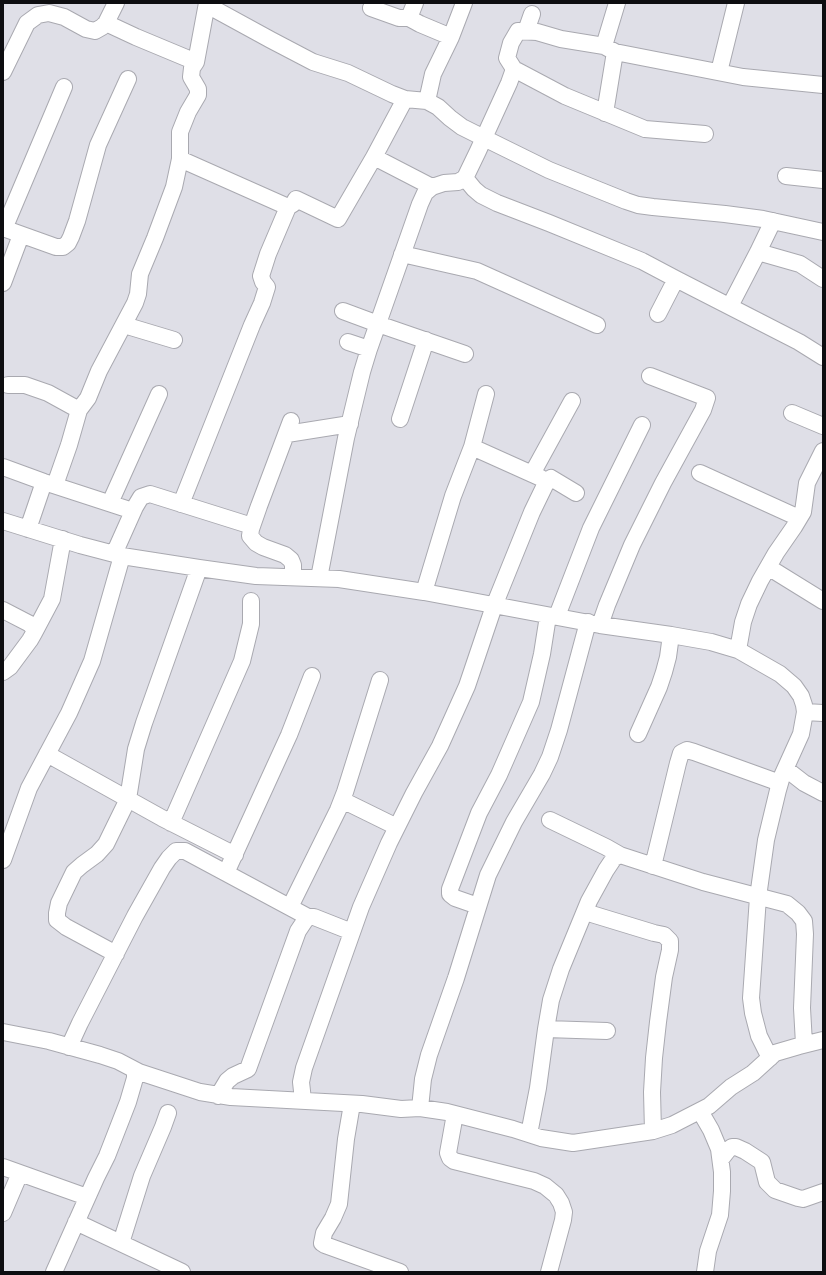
<!DOCTYPE html>
<style>
body{margin:0}
#map{position:relative;width:826px;height:1275px;overflow:hidden;background:#dfdfe7;font-family:Raleway,sans-serif}
canvas{display:block}
.frame{position:absolute;inset:0;border:4px solid #0d0d10;pointer-events:none}
</style>
<div id="map">
<canvas width="826" height="1275"></canvas>
<div class="frame"></div>
</div>
<script>
const c = document.querySelector('canvas').getContext('2d');
c.lineJoin = 'round';
const shape = rows => new Path2D(rows.map(r => 'M' + r).join(''));
function trace(path, color, width, dash) { c.strokeStyle = color; c.lineWidth = width; c.lineCap = dash ? 'butt' : 'round'; c.setLineDash(dash || []); c.stroke(path); }
const minor = shape([
 [415,3,409,18,420,24,451,37],
 [207,5,271,40,313,62,348,73,392,94,405,99,427,101,438,107,450,118,462,127,484,138,549,170,626,201,638,205,653,207,725,214,763,219,823,232],
 [371,8,399,18,409,18],
 [106,23,116,3],
 [526,31,532,14],
 [604,46,617,3],
 [514,69,565,96,645,129,705,134],
 [3,72,27,23,38,15,49,13,64,17,86,29,95,31,102,27,106,23,136,37,196,62],
 [719,72,736,3],
 [427,101,433,74,451,37,464,3],
 [605,113,615,52],
 [374,157,432,187],
 [180,159,288,207,293,204,296,199,338,219,374,157,405,99],
 [786,176,823,180],
 [465,178,474,189,481,195,497,203,549,223,642,261,676,279,799,342,823,357],
 [3,228,56,247,63,247,68,243,71,237,77,221,98,145,128,79],
 [4,229,64,87],
 [758,252,800,264,823,279],
 [402,254,477,271,597,325],
 [3,283,21,235],
 [730,306,758,252,773,221],
 [343,311,378,324,465,354],
 [658,314,676,279],
 [124,325,174,340],
 [348,342,369,349],
 [8,385,25,385,48,393,79,410],
 [792,413,823,426],
 [400,419,426,340],
 [291,421,259,506,251,529,250,536,256,543,263,547,285,555,291,560,293,565,293,577],
 [287,434,350,424],
 [472,447,541,478],
 [3,467,44,482,133,511],
 [700,473,799,518],
 [532,474,572,401],
 [55,485,69,445,79,410,88,398,99,371,135,303,138,294,140,274,155,238,174,187,180,159,180,132,188,112,198,95,198,89,191,77,192,68,196,62,207,3],
 [110,503,159,394],
 [181,504,252,325,262,303,267,287,263,282,261,276,268,254,288,207],
 [3,521,80,545,122,556,199,568,256,576,339,579,424,592,600,625,671,635,711,642,738,650,780,674,794,686,801,696,804,705,805,712,801,734,782,776,778,790,766,840,758,897,751,998,753,1013,759,1036,770,1058],
 [28,529,44,482],
 [114,554,135,507,141,497,150,494,252,526],
 [768,567,823,601],
 [319,578,346,438,362,372,369,349,420,204,425,193,432,187,444,183,458,182,465,178,478,151,509,83,514,69,507,58,511,43,518,31,537,32,561,39,604,46,615,52,743,77,823,85],
 [424,592,453,496,472,447,486,394],
 [3,610,30,624,33,628,34,633,30,640,10,667,3,672],
 [557,616,591,528,642,425],
 [600,625,607,605,632,545,663,483,703,410,707,398,650,376],
 [34,633,52,599,63,539],
 [738,650,743,622,749,604,760,581,776,553,794,527,803,512,807,483,823,451],
 [805,712,823,713],
 [638,734,659,687,664,672,668,657,671,635],
 [47,754,162,818,235,855],
 [786,769,804,783,823,793],
 [342,800,397,827],
 [550,820,606,847,620,855],
 [171,823,242,661,251,624,251,601],
 [3,860,29,788,69,713,92,661,122,556],
 [653,866,678,763,681,753,687,750,694,752,780,783],
 [226,873,289,735,312,676],
 [478,906,455,898,450,894,450,889,479,813,499,775,531,702,542,654,548,616],
 [290,907,338,810,345,792,380,680],
 [585,912,654,933,664,935,670,941,670,950,664,977,658,1022,654,1058,652,1092,653,1131],
 [116,954,66,927,57,920,57,913,59,903,74,872,82,865,97,854,106,844,128,799,136,749,144,723,199,568],
 [546,1029,607,1031],
 [3,1032,49,1041,100,1055,118,1061,139,1072,200,1092,231,1097,362,1104,401,1109,420,1108,447,1112,513,1129,541,1138,573,1143,653,1131,672,1125,709,1106,731,1087,753,1073,775,1053,799,1046,823,1040],
 [69,1047,80,1023,135,916,162,868,169,858,176,851,185,851,308,917],
 [218,1096,227,1081,233,1076,248,1069,298,931,304,922,308,917,314,917,352,932],
 [303,1100,301,1082,304,1068,361,907,389,843,414,793,440,746,467,686,494,606,532,512,547,481,551,478,576,493],
 [352,1104,346,1139,339,1204,333,1218,324,1233,322,1243,325,1245,400,1272],
 [420,1108,423,1079,429,1055,456,978,488,875,514,822,542,774,550,757,559,730,588,622],
 [700,1111,711,1130,719,1149,722,1172,722,1191,720,1215,708,1251,705,1272],
 [455,1114,448,1153,450,1158,454,1161,534,1181,545,1186,556,1195,561,1203,564,1212,563,1220,549,1272],
 [529,1134,538,1088,546,1029,551,1000,561,969,589,901,606,870,614,858,620,855,703,882,787,904,798,913,804,921,805,934,802,1008,804,1044],
 [721,1159,728,1150,732,1147,736,1147,745,1151,762,1162,767,1182,775,1190,798,1198,803,1199,823,1192],
 [3,1167,87,1197],
 [3,1213,20,1173],
 [76,1222,182,1272],
 [121,1243,142,1176,163,1127,168,1113],
 [54,1272,96,1178,107,1156,128,1102,135,1078,135,1070]
]);
trace(minor, '#a9a9b0', 18);
trace(minor, '#fff', 16);
</script>
